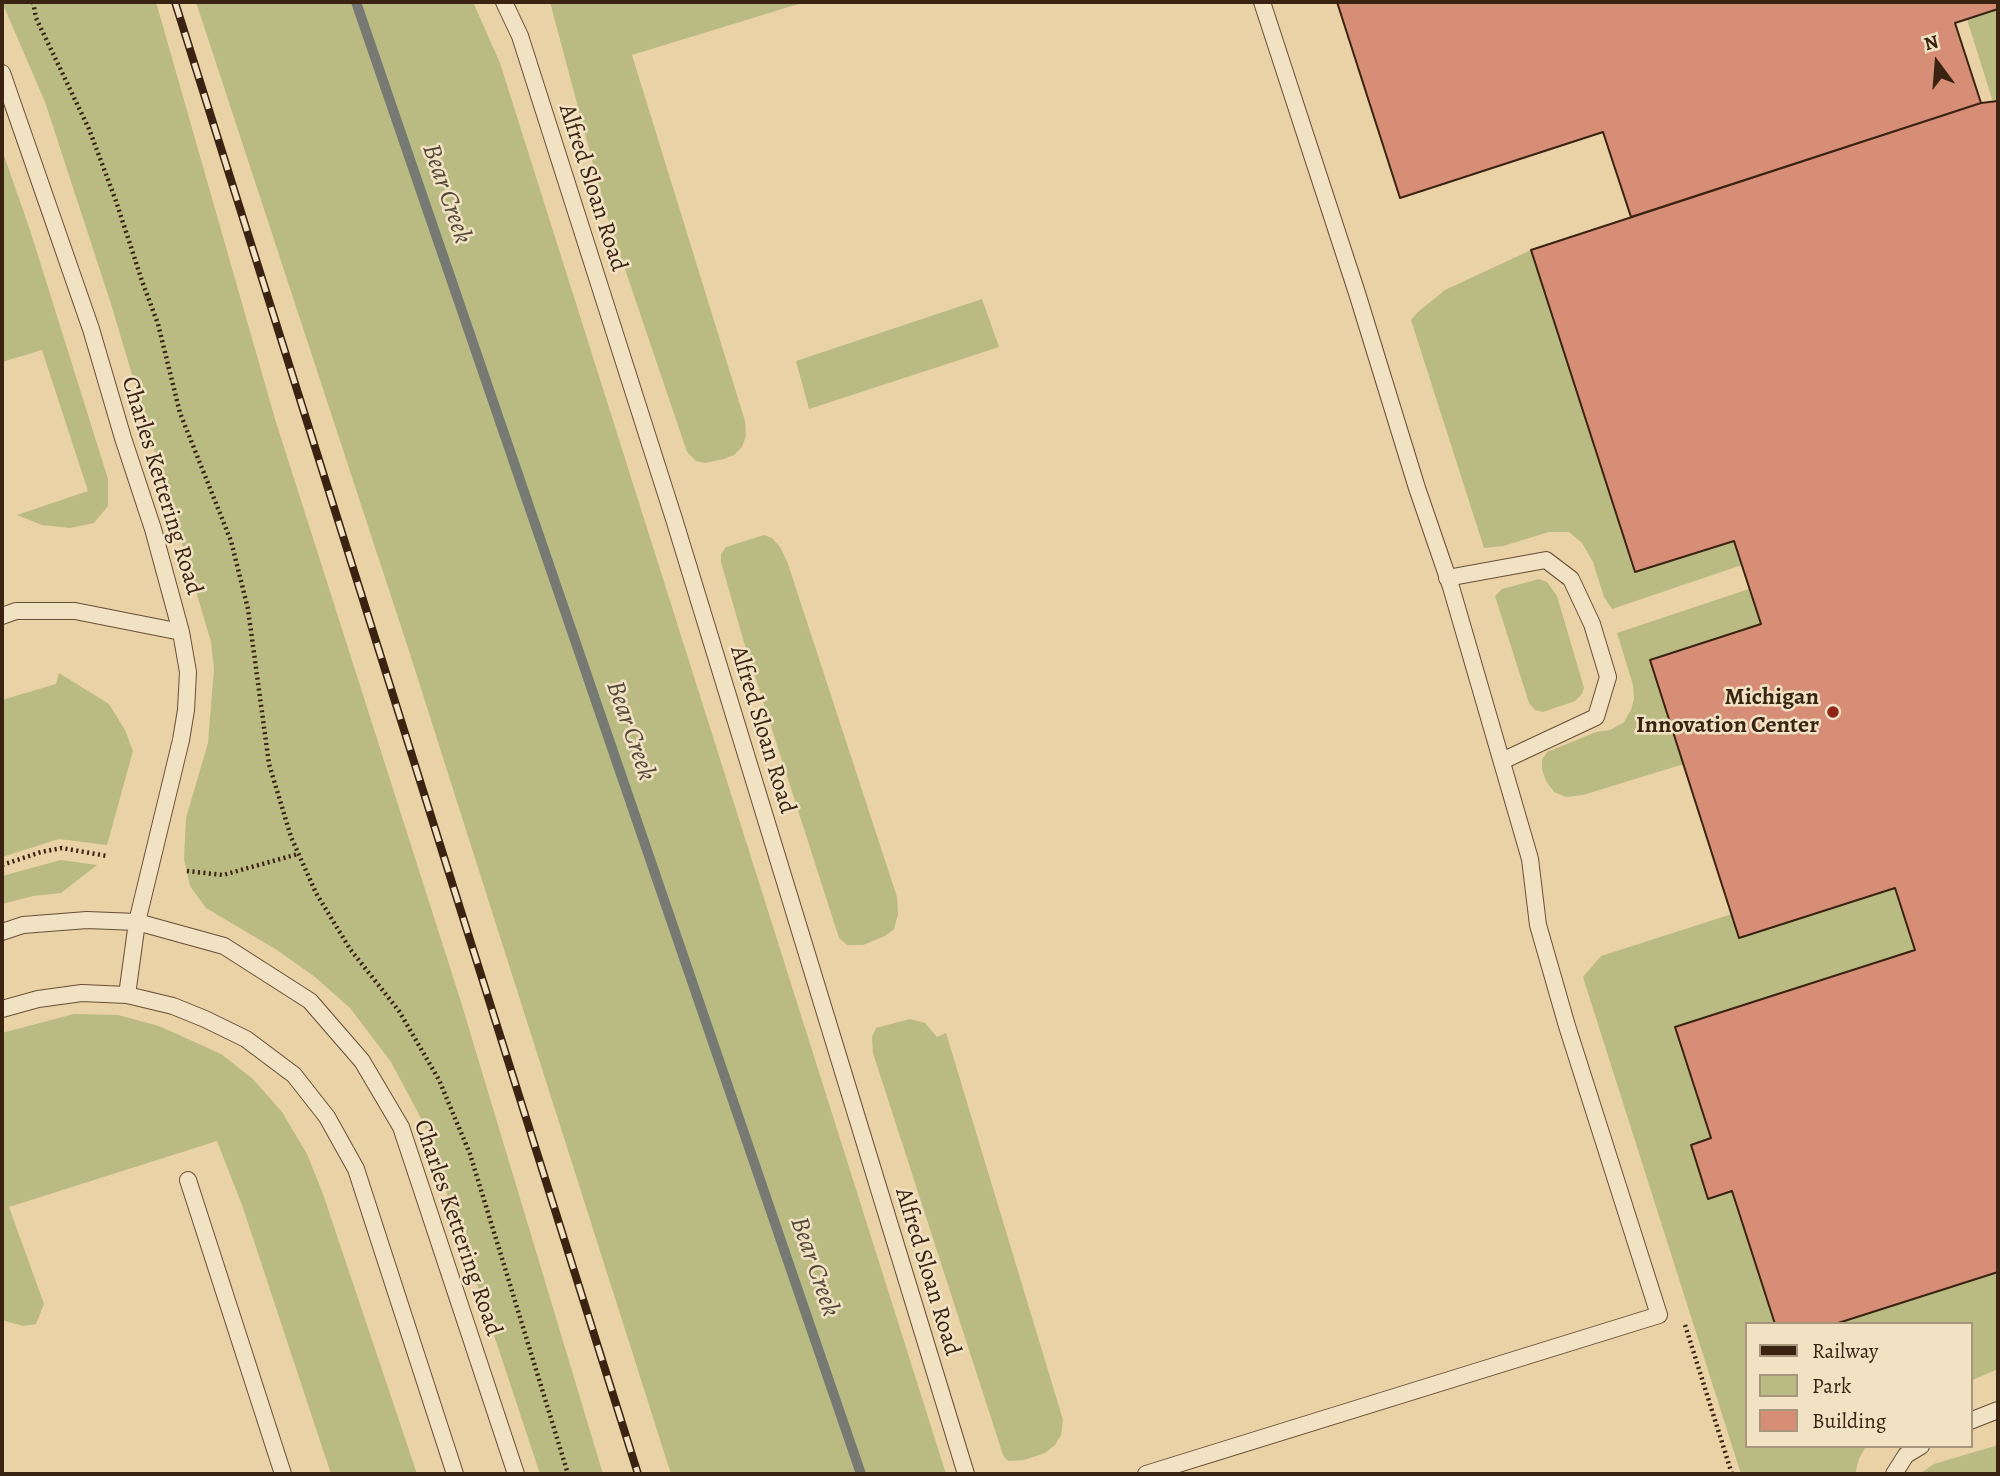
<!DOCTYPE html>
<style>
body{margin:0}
#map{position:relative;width:2000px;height:1476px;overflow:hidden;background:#e9d2a5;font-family:Alegreya,serif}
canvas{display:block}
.frame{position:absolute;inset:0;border:4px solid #3a2311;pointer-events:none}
.legend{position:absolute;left:1745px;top:1322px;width:228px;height:126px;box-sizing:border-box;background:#f1e2c4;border:2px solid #a8967c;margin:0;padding:9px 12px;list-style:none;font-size:21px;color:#3a2311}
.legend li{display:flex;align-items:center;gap:14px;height:35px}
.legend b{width:35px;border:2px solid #a8967c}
.north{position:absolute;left:1902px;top:28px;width:70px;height:70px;-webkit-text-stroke:5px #f1e2c4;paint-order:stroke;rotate:344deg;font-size:19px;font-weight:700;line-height:28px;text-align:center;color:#3a2311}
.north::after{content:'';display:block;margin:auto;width:24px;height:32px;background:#3a2311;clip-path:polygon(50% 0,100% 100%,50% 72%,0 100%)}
</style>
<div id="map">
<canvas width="2000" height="1476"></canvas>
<div class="frame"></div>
<ul class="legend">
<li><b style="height:9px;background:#3a2311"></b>Railway</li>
<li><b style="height:19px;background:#babb83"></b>Park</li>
<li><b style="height:19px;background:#d68e76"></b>Building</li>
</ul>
<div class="north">N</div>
</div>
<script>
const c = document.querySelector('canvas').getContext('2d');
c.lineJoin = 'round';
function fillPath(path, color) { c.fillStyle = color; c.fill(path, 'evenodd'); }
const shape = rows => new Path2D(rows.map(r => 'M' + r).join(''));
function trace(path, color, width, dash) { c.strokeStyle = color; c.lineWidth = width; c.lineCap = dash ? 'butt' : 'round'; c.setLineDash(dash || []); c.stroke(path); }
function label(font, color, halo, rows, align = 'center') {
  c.font = font + ' Alegreya,serif'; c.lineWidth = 5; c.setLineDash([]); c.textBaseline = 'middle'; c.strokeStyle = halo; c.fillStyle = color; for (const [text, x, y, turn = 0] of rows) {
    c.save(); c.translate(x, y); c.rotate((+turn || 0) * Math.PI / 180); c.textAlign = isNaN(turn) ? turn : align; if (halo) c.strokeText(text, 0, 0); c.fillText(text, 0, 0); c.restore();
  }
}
const green = shape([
 [2,2,156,2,275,419,461,1002,603,1474,540,1474,424,1124,391,1062,350,1008,315,977,277,950,206,908,190,886,184,859,186,818,208,743,214,669,211,642,112,307,45,102],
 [196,2,473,2,500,63,946,1474,671,1474,410,654],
 [550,2,805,2,632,55,745,421,746,436,742,447,734,455,724,459,705,463,696,461,687,452,607,216],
 [1998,2,1998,101,1993,102,1965,13],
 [2,150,30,230,108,479,108,506,94,523,70,528,42,525,17,515,88,491,42,350,2,362],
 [1531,250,1634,572,1734,541,1742,565,1612,609,1604,597,1593,562,1582,543,1569,532,1549,532,1503,546,1484,548,1411,320,1418,312,1445,290],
 [982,299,999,347,809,409,796,361],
 [764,535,772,538,780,547,787,561,897,897,898,914,894,929,885,936,863,945,847,945,839,938,743,639,721,562,721,554,726,547],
 [1539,579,1547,582,1557,596,1584,688,1582,694,1575,701,1543,712,1535,710,1529,703,1495,596,1502,589],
 [1749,589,1761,624,1651,660,1684,764,1583,795,1566,797,1554,792,1546,781,1542,769,1542,760,1547,752,1596,732,1610,730,1624,722,1631,710,1634,699,1633,685,1617,633],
 [59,673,109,704,125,730,133,751,107,845,59,839,2,857,2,700,56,684],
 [61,860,97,865,61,893,33,896,2,904,2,876],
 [1895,888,1915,950,1676,1027,1711,1138,1691,1145,1708,1198,1732,1191,1775,1324,1746,1324,1746,1446,1866,1446,1859,1459,1855,1474,1741,1474,1583,977,1601,956,1732,914],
 [74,1014,118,1015,159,1026,221,1054,253,1079,282,1112,307,1154,323,1194,417,1474,331,1474,242,1205,217,1141,9,1207,44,1304,36,1324,23,1326,2,1320,2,1033],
 [910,1019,925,1023,937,1037,946,1033,1063,1420,1061,1435,1055,1445,1045,1453,1024,1460,1008,1461,1003,1455,873,1053,872,1037,876,1028],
 [1998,1272,1998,1369,1970,1381,1970,1324,1835,1324],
 [1998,1445,1998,1474,1919,1474,1934,1464]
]);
const stream = shape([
 [356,2,861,1474]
]);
const building = shape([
 [1337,2,1998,2,1998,9,1955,23,1981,103,1631,217,1603,132,1400,198,1337,2],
 [1998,101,1998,1272,1835,1324,1775,1324,1732,1191,1708,1199,1691,1145,1711,1138,1675,1027,1915,950,1895,888,1739,938,1650,660,1761,624,1734,541,1635,572,1531,250,1981,103,1998,101]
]);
const path = shape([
 [33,2,36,18,89,129,116,201,142,281,158,324,180,413,231,541,248,609,269,764,291,837,316,893,350,949,399,1011,439,1080,470,1154,568,1474],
 [2,865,41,852,62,848,107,856],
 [187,871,223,875,298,854],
 [1685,1325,1732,1474]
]);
const service = shape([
 [504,2,520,36,674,519,966,1474],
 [2,73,91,329,123,438,153,529,181,632,188,672,186,710,181,740,137,922,127,995],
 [1447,578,1546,560,1571,579,1592,624,1608,677,1596,717,1502,761],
 [2,616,16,611,75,611,181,632],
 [2,932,23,925,87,920,137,922,224,946,310,1001,362,1061,401,1127,516,1474],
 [2,1009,38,999,82,993,127,995,173,1006,205,1019,246,1039,294,1075,327,1117,356,1169,455,1474],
 [188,1180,283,1474],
 [1970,1421,1998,1410],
 [1146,1474,1659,1315,1567,1026,1538,925,1530,859,1451,587,1417,488,1357,293,1262,2],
 [1894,1474,1906,1455,1921,1446]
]);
const rail = shape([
 [175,2,638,1474]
]);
const markers = [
 [1833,712,7,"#8f2418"]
];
const streetNames = [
 ["Alfred Sloan Road",592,188,72],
 ["Charles Kettering Road",161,486,73],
 ["Alfred Sloan Road",762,730,73],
 ["Charles Kettering Road",457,1228,71],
 ["Alfred Sloan Road",927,1272,73]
];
const poiNames = [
 ["Michigan",1819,698],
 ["Innovation Center",1819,726]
];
const waterNames = [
 ["Bear Creek",446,194,71],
 ["Bear Creek",630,731,71],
 ["Bear Creek",814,1267,71]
];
fillPath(green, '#babb83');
trace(stream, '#767a72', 10);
fillPath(building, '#d68e76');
trace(building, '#3a2311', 2);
trace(service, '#664f36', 18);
trace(path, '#3a2311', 4.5, [2, 3.5]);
trace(service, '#f1e2c4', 16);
trace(rail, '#3a2311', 8);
trace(rail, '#f1e2c4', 5, [16]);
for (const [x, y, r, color] of markers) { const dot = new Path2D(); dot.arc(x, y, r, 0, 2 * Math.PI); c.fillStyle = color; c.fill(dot); trace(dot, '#f1e2c4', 2.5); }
label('24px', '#3a2311', '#f1e2c4', streetNames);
label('bold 24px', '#3a2311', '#f1e2c4', poiNames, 'right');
label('italic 26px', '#53473a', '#f1e2c4', waterNames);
</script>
